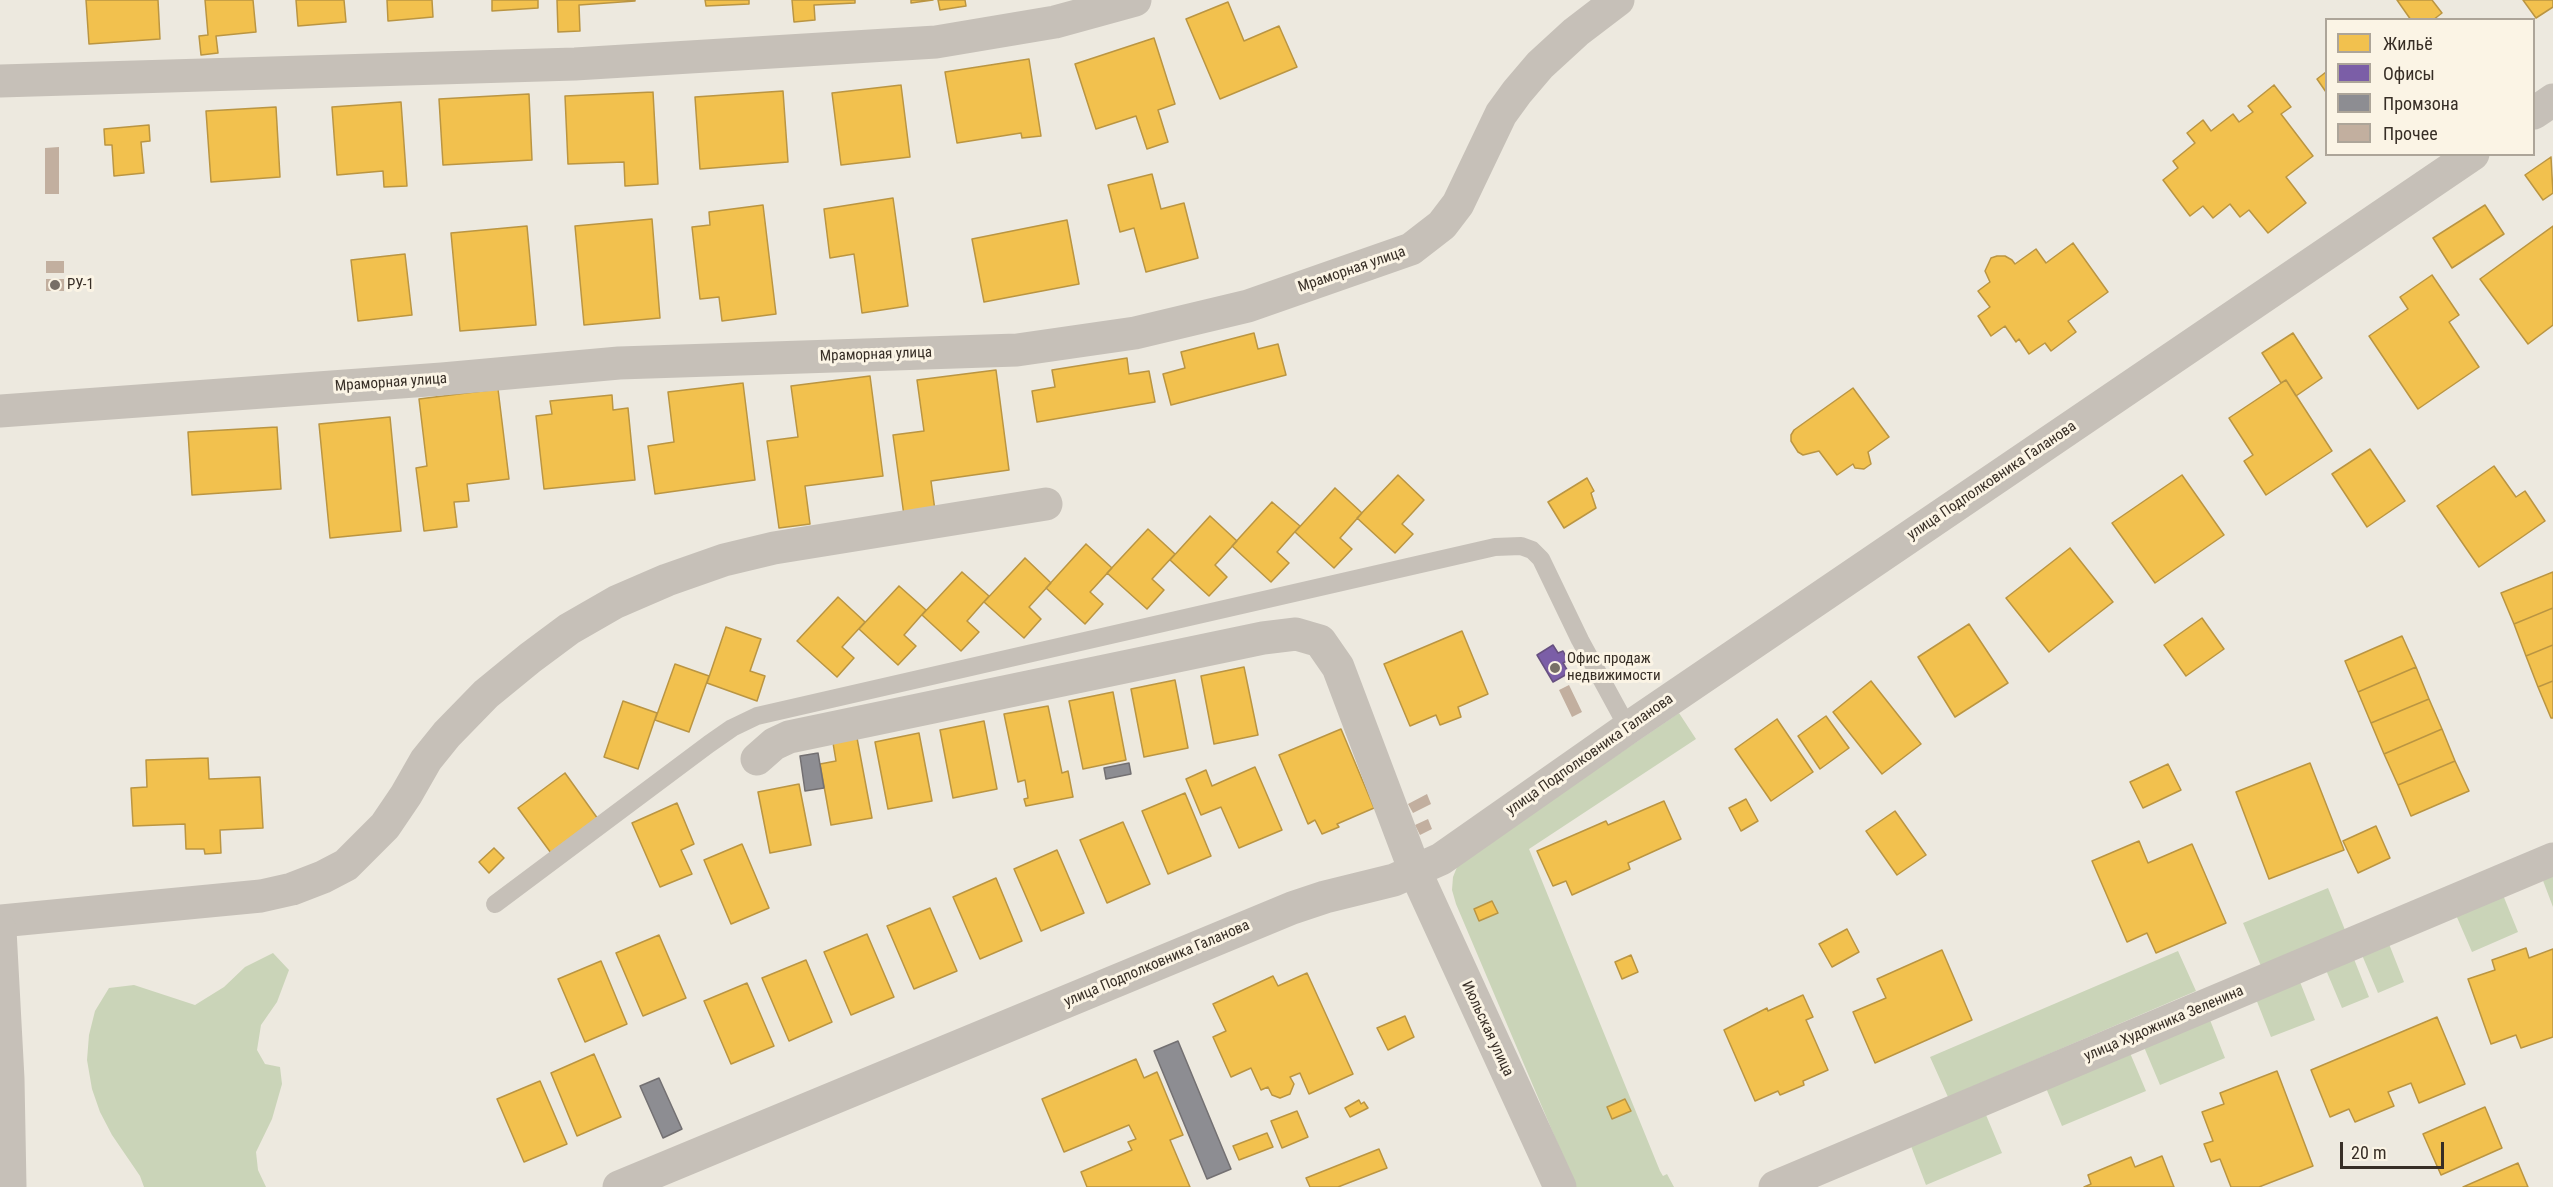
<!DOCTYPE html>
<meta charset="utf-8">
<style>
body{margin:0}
#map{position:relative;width:2553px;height:1187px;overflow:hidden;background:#ede9df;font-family:"Roboto Condensed",sans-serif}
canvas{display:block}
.legend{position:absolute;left:2325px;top:18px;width:210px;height:138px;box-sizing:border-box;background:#fbf4e5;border:2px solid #ada599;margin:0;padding:8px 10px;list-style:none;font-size:18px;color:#372e26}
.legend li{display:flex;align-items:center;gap:12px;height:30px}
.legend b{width:30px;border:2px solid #ada599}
.scale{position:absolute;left:2340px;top:1142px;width:104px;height:27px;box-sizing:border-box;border:3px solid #372e26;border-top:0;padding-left:8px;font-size:18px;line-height:21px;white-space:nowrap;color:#372e26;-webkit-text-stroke:4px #fbf4e5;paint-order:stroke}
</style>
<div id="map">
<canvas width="2553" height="1187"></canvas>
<ul class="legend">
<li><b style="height:16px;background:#f2c14e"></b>Жильё</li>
<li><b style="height:16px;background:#7b5ea7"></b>Офисы</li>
<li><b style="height:16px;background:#8d8d92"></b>Промзона</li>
<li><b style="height:16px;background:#c2af9f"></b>Прочее</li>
</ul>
<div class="scale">20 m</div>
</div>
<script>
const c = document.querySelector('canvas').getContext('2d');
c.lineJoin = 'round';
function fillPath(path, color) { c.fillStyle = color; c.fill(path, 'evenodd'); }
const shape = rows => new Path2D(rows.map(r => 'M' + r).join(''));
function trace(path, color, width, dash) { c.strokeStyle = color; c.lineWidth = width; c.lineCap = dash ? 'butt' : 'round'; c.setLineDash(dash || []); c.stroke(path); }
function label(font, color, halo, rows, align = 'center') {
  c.font = font + ' "Roboto Condensed",sans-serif'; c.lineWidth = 6; c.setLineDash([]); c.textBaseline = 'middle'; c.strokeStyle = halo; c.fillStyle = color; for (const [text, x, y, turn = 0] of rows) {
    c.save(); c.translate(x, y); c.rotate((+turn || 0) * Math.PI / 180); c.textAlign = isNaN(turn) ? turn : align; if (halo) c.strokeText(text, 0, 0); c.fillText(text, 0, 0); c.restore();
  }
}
const green = shape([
 [1679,713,1696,739,1529,849,1660,1171,1663,1176,1667,1174,1674,1187,1576,1187,1456,904,1452,890,1453,877,1457,867,1464,859],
 [2553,874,2553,907,2542,878],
 [2328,888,2345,930,2261,966,2243,923],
 [2503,895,2518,932,2472,952,2456,915],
 [2389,944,2404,982,2378,993,2362,955],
 [2178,951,2196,991,1948,1097,1930,1057],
 [273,953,289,970,277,1002,261,1025,257,1050,265,1064,280,1067,282,1084,272,1119,256,1152,258,1170,266,1187,144,1187,140,1176,112,1135,100,1112,92,1089,87,1060,89,1035,95,1011,109,988,134,985,195,1005,224,987,245,967],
 [2354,959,2369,997,2342,1008,2326,970],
 [2300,982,2315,1020,2271,1037,2256,999],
 [2210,1020,2225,1058,2160,1085,2144,1047],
 [2130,1053,2146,1091,2062,1126,2046,1088],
 [1986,1115,2002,1153,1926,1185,1911,1146]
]);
const homes = shape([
 [86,0,158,0,160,39,89,44,86,0],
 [205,0,253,0,256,32,216,36,218,53,201,55,199,36,208,35,205,0],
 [296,0,344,0,346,22,298,26,296,0],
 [387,0,432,0,433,17,388,21,387,0],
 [492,0,538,0,538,8,492,11,492,0],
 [557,0,635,0,635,1,579,5,580,31,558,32,557,0],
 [705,0,749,0,749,4,706,6,705,0],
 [792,0,855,0,855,3,814,5,815,20,794,22,792,0],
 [911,0,933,0,911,3,911,0],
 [938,0,965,0,966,6,940,10,938,0],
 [2397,0,2432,0,2442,13,2433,20,2411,20,2397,0],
 [2523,0,2553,0,2553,7,2536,18,2523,0],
 [1228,2,1244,41,1279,26,1297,67,1220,99,1186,19,1228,2],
 [1154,38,1175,104,1158,110,1168,142,1147,149,1136,116,1096,129,1075,64,1154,38],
 [1029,59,1041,136,1022,138,1021,133,957,143,945,72,1029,59],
 [2326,72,2326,92,2317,79,2326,72],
 [901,85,910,157,841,165,832,93,901,85],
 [2274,85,2291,107,2281,114,2313,156,2286,177,2306,203,2268,233,2249,210,2240,217,2230,204,2213,218,2203,206,2190,216,2163,180,2178,168,2173,161,2195,143,2187,133,2203,120,2211,131,2233,114,2239,122,2253,112,2248,106,2274,85],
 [783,91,788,162,700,169,695,97,783,91],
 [653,92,658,184,625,186,624,162,568,164,565,96,653,92],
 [529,94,532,160,443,165,439,99,529,94],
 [401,102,407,186,384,187,383,171,337,175,332,107,401,102],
 [276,107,280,177,211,182,206,111,276,107],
 [149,125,150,141,141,142,144,173,114,176,112,145,105,145,104,129,149,125],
 [2551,157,2553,193,2543,200,2525,175,2551,157],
 [1152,174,1161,209,1184,203,1198,258,1146,272,1134,228,1120,232,1108,185,1152,174],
 [893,198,908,306,862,313,854,254,830,258,824,209,893,198],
 [763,205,776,314,722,321,719,297,700,299,692,227,710,225,709,212,763,205],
 [2485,205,2504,234,2452,268,2433,238,2485,205],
 [652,219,660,318,584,325,575,226,652,219],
 [1067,220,1079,284,984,302,972,239,1067,220],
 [527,226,536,325,460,331,451,233,527,226],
 [2553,226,2553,325,2528,344,2480,279,2553,226],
 [2073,243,2108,292,2068,321,2076,332,2051,351,2045,343,2029,354,2019,339,2016,342,2005,326,1991,336,1978,316,1990,307,1978,291,1990,282,1985,271,1991,258,1997,256,2005,256,2012,260,2015,264,2036,249,2046,263,2073,243],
 [405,254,412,315,358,321,351,260,405,254],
 [2432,275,2459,315,2449,322,2479,367,2418,409,2369,336,2408,309,2400,297,2432,275],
 [1254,333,1258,349,1278,344,1286,375,1171,405,1163,374,1185,368,1181,352,1254,333],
 [2293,333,2322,378,2296,396,2286,380,2281,383,2262,353,2293,333],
 [1127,358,1129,374,1149,371,1155,402,1037,422,1032,391,1055,387,1052,370,1127,358],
 [996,370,1009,470,931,481,936,518,905,523,893,435,924,431,917,380,996,370],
 [870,376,883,476,805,486,810,524,779,528,767,441,798,437,791,386,870,376],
 [2286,380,2332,451,2266,495,2244,461,2253,455,2229,418,2286,380],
 [743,383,755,480,655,494,648,446,674,442,668,392,743,383],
 [1853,388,1889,437,1868,452,1871,464,1864,469,1855,468,1853,464,1837,475,1819,451,1803,455,1798,452,1791,441,1791,435,1794,430,1853,388],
 [498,389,509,479,467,484,469,501,454,502,457,527,424,531,416,468,427,466,419,399,498,389],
 [612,395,613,410,628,408,635,480,544,489,536,416,552,414,550,401,612,395],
 [390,417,401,531,330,538,319,424,390,417],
 [277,427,281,489,192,495,188,432,277,427],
 [2370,449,2405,501,2367,527,2332,474,2370,449],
 [2494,466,2516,497,2525,491,2545,521,2479,567,2437,506,2494,466],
 [1398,475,1424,500,1402,524,1413,534,1395,553,1357,518,1398,475],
 [2182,475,2224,535,2155,583,2112,523,2182,475],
 [1587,478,1594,491,1591,493,1596,508,1564,528,1548,502,1587,478],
 [1335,488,1362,513,1340,538,1352,549,1334,568,1295,532,1335,488],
 [1272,502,1300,526,1277,552,1289,563,1271,582,1232,546,1272,502],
 [1210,516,1237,541,1215,565,1227,577,1209,596,1170,560,1210,516],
 [1148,529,1175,554,1152,579,1164,590,1147,609,1107,573,1148,529],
 [1086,544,1112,568,1090,592,1103,604,1085,624,1046,588,1086,544],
 [2070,548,2113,602,2049,652,2006,598,2070,548],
 [1025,558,1051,583,1029,607,1041,619,1024,638,984,602,1025,558],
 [962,572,989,596,967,621,979,632,961,651,922,615,962,572],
 [2553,572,2553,608,2514,624,2501,593,2553,572],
 [899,586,926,610,904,635,916,646,898,665,859,629,899,586],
 [838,597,865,622,842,647,854,658,837,677,797,641,838,597],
 [2553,608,2553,645,2526,656,2514,624,2553,608],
 [2202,618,2224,649,2186,676,2164,645,2202,618],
 [1969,624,2008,683,1955,717,1918,657,1969,624],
 [726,627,761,639,750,671,765,676,757,701,707,683,726,627],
 [1462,631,1488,694,1458,707,1461,717,1440,725,1436,715,1410,726,1384,664,1462,631],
 [2402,636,2416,667,2358,692,2345,661,2402,636],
 [2553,645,2553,681,2538,687,2526,656,2553,645],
 [675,664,709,676,689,732,655,720,675,664],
 [1244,667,1258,735,1214,744,1201,676,1244,667],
 [2416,667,2429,699,2371,723,2358,692,2416,667],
 [1175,680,1188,748,1144,757,1131,689,1175,680],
 [1871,681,1921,744,1882,774,1833,712,1871,681],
 [2553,681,2553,718,2551,718,2538,687,2553,681],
 [1113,692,1126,760,1083,769,1069,701,1113,692],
 [2429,699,2442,729,2384,754,2371,723,2429,699],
 [623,701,657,713,638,769,604,757,623,701],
 [1048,706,1062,773,1068,771,1073,797,1026,806,1024,799,1028,798,1025,780,1018,782,1004,714,1048,706],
 [1826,716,1849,748,1820,769,1798,736,1826,716],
 [1777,719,1813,772,1771,801,1735,749,1777,719],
 [984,721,997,789,953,798,940,730,984,721],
 [1341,729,1374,808,1337,824,1339,827,1322,834,1315,820,1308,824,1279,755,1341,729],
 [2442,729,2455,761,2398,785,2384,754,2442,729],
 [919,733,932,801,888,809,875,742,919,733],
 [857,738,872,818,831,825,820,764,836,761,833,743,857,738],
 [208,758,209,779,260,777,263,828,220,830,221,853,205,854,204,849,186,849,185,824,133,826,131,788,147,787,146,760,208,758],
 [2455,761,2469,791,2411,816,2398,785,2455,761],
 [2310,763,2344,850,2269,879,2236,792,2310,763],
 [2168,764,2181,790,2143,808,2130,782,2168,764],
 [1255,767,1282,830,1239,848,1221,807,1201,815,1186,779,1206,770,1212,786,1255,767],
 [565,773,598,819,551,853,518,808,565,773],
 [799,784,811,845,770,853,758,792,799,784],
 [1185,793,1211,856,1168,874,1142,811,1185,793],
 [1746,799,1758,821,1741,831,1729,808,1746,799],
 [1664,801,1681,839,1628,863,1630,869,1572,895,1566,881,1553,886,1537,851,1606,821,1608,825,1664,801],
 [677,803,694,844,681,850,692,874,660,887,632,823,677,803],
 [1895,811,1926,855,1897,875,1866,831,1895,811],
 [1123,822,1150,884,1107,903,1080,840,1123,822],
 [2376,826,2390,858,2358,873,2343,841,2376,826],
 [2139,841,2148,863,2192,844,2226,923,2156,953,2147,933,2127,942,2092,861,2139,841],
 [742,844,769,908,731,924,704,860,742,844],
 [494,848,504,858,489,873,479,862,494,848],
 [1057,850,1084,913,1041,931,1014,869,1057,850],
 [996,878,1022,941,980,959,953,897,996,878],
 [1492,901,1498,913,1479,921,1474,909,1492,901],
 [930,908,957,971,914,989,887,926,930,908],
 [1847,929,1859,952,1832,967,1819,944,1847,929],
 [867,934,894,997,851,1015,824,952,867,934],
 [659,935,686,998,643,1016,616,953,659,935],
 [2526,948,2529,958,2553,949,2553,1037,2521,1048,2516,1035,2491,1044,2468,979,2495,970,2492,960,2526,948],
 [1942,950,1972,1020,1875,1063,1853,1012,1886,998,1877,979,1942,950],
 [1631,955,1638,972,1622,979,1615,962,1631,955],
 [806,960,832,1022,789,1041,762,978,806,960],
 [601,961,627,1024,585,1042,558,979,601,961],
 [1307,973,1353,1074,1309,1094,1300,1073,1290,1077,1294,1084,1290,1094,1280,1098,1272,1095,1268,1087,1261,1090,1251,1068,1231,1077,1213,1037,1226,1031,1213,1004,1273,976,1278,986,1307,973],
 [747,983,774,1046,731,1064,704,1001,747,983],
 [1803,995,1813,1017,1806,1020,1828,1070,1803,1081,1804,1085,1780,1095,1778,1091,1755,1101,1724,1030,1767,1008,1768,1011,1803,995],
 [1405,1016,1414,1037,1388,1050,1377,1028,1405,1016],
 [2437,1017,2465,1084,2419,1103,2411,1083,2388,1092,2394,1106,2355,1122,2349,1109,2330,1117,2311,1070,2437,1017],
 [594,1054,621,1117,577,1136,551,1073,594,1054],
 [1136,1059,1144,1078,1157,1072,1183,1135,1170,1140,1190,1187,1087,1187,1081,1172,1132,1150,1128,1142,1136,1139,1129,1125,1064,1152,1042,1099,1136,1059],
 [2277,1071,2313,1166,2259,1187,2231,1187,2220,1159,2211,1162,2204,1144,2213,1141,2202,1112,2224,1104,2220,1093,2277,1071],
 [540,1081,567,1144,524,1162,497,1099,540,1081],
 [1625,1099,1631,1111,1612,1119,1607,1107,1625,1099],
 [1359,1100,1361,1104,1364,1102,1368,1108,1350,1117,1345,1108,1359,1100],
 [2485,1107,2502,1148,2441,1175,2423,1134,2485,1107],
 [1297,1111,1308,1137,1282,1148,1271,1121,1297,1111],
 [1267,1133,1273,1147,1239,1160,1233,1146,1267,1133],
 [1379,1149,1387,1168,1338,1187,1310,1187,1306,1178,1379,1149],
 [2162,1156,2174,1187,2084,1187,2091,1184,2088,1175,2131,1157,2135,1167,2162,1156],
 [2518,1163,2528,1187,2463,1187,2518,1163]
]);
const offices = shape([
 [1553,645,1558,653,1563,651,1568,660,1563,663,1569,673,1553,682,1537,655,1553,645]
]);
const industry = shape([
 [818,753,824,788,805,791,800,756,818,753],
 [1129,763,1131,774,1106,779,1104,768,1129,763],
 [1178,1041,1231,1169,1207,1179,1154,1051,1178,1041],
 [659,1078,682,1129,663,1138,640,1086,659,1078]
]);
const building = shape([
 [59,147,59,194,45,194,45,148],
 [46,261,64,261,64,273,46,273],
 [46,279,64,279,64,291,46,291],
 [1569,685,1582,712,1572,717,1559,690],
 [1427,794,1431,804,1413,813,1408,804],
 [1428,819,1432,829,1420,835,1415,825]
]);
const service = shape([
 [495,904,709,744,732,728,757,716,1495,547,1521,546,1532,550,1541,559,1580,640,1628,728]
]);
const minor = shape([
 [0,81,575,64,936,42,1055,22,1135,0],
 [2534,113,2553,100],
 [0,411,442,379,619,363,1017,350,1135,333,1248,306,1411,249,1442,225,1458,204,1501,114,1517,92,1540,65,1576,32,1618,0],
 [757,759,774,744,789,737,1263,638,1296,634,1320,641,1338,667,1415,871,1560,1187],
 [0,921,261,896,292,889,323,877,346,865,385,826,406,795,426,760,447,734,486,694,530,658,569,629,616,602,667,580,724,560,774,548,1046,504],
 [619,1187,1292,908,1325,897,1394,880,1441,859,1628,728,2473,154],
 [1775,1187,2553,859]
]);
const tertiary = shape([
 [0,930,8,1079,10,1187]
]);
const markers = [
 [55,285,6,"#776f67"],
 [1555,668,6,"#776f67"]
];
const streetNames = [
 ["Мраморная улица",1352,270,-19],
 ["Мраморная улица",876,355,-2],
 ["Мраморная улица",391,383,-4],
 ["улица Подполковника Галанова",1992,481,-34],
 ["улица Подполковника Галанова",1590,755,-35],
 ["улица Подполковника Галанова",1157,964,-23],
 ["улица Художника Зеленина",2164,1024,-23],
 ["Июльская улица",1487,1029,65]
];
const poiNames = [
 ["РУ-1",67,285],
 ["Офис продаж",1567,659],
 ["недвижимости",1567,676]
];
fillPath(green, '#cad4b8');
fillPath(homes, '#f2c14e');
trace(homes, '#ba9542', 1.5);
fillPath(offices, '#7b5ea7');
trace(offices, '#675080', 1.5);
fillPath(industry, '#8d8d92');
trace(industry, '#737072', 1.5);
fillPath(building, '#c2af9f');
trace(service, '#c6c0b8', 18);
trace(minor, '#c6c0b8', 33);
trace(tertiary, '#c6c0b8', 33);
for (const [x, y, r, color] of markers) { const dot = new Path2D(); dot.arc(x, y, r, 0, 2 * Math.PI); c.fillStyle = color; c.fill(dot); trace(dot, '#fbf4e5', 2); }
label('15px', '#372e26', '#fbf4e5', streetNames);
label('15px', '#372e26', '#fbf4e5', poiNames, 'left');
</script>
